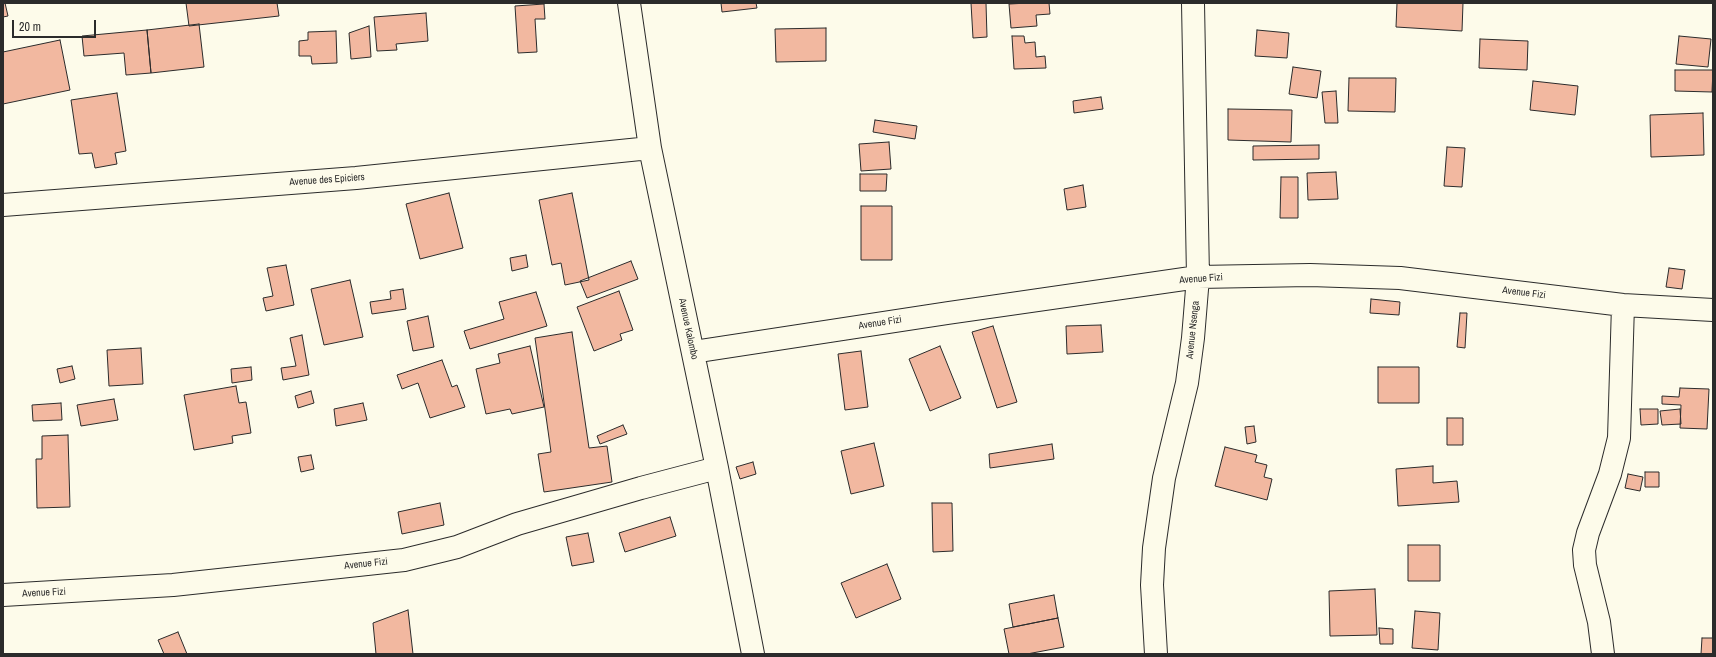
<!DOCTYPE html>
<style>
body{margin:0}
#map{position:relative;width:1716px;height:657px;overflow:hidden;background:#fdfbea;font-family:"Archivo Narrow",sans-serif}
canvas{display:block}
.frame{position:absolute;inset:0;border:4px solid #2b2b2b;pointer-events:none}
.scale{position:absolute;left:12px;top:20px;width:84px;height:18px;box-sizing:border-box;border:2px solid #2b2b2b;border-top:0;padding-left:5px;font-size:12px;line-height:14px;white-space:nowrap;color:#2b2b2b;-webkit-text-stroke:3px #fdfbea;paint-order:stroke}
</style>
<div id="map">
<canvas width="1716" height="657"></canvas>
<div class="frame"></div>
<div class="scale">20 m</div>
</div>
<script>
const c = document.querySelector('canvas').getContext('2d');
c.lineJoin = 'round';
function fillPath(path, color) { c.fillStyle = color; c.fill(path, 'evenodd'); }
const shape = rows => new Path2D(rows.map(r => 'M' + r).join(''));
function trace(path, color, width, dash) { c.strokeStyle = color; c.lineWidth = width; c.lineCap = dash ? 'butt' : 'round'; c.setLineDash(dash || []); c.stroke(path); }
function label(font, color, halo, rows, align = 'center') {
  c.font = font + ' "Archivo Narrow",sans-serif'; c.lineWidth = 3; c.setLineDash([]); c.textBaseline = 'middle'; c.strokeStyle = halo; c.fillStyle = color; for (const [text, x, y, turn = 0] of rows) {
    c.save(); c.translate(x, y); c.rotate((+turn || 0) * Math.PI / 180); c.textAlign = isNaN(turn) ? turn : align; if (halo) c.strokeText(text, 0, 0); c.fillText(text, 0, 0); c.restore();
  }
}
const building = shape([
 [3,3,5,3,8,16,3,17,3,3],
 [186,3,277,3,279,16,189,26,186,3],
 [721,3,756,3,757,8,722,12,721,3],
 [971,3,986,3,987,37,973,38,971,3],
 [1029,3,1049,3,1050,14,1036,15,1037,26,1011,28,1009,4,1029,3],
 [1397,3,1463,3,1462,31,1396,27,1397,3],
 [544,4,545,19,535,19,537,52,518,53,515,6,544,4],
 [426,13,428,41,396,44,397,50,377,51,374,17,426,13],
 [199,24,204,67,151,73,147,30,199,24],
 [369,26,371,57,351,59,349,33,369,26],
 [826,28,826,61,776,62,775,29,826,28],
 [147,30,151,73,126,75,124,53,84,56,82,36,147,30],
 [1257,30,1289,33,1287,58,1255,56,1257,30],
 [336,31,337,63,312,64,311,56,299,56,299,41,308,40,308,32,336,31],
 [1012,36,1024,36,1025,43,1035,42,1036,57,1045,56,1046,68,1014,69,1012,36],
 [1679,36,1711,39,1708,67,1676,64,1679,36],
 [1480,39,1528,41,1527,70,1479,68,1480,39],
 [60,40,70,90,3,104,3,52,60,40],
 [1293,67,1321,71,1317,98,1289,94,1293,67],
 [1675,70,1713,70,1712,92,1675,91,1675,70],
 [1349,78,1396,78,1395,112,1348,111,1349,78],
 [1533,81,1578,86,1575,115,1530,110,1533,81],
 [1336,91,1338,123,1325,123,1322,92,1336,91],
 [117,93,126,151,115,153,117,164,95,168,92,153,79,154,71,100,117,93],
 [1101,97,1103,109,1074,113,1073,101,1101,97],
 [1228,109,1292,110,1291,142,1228,140,1228,109],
 [1703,113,1704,155,1651,157,1650,115,1703,113],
 [875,120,917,126,915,139,873,132,875,120],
 [889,142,891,169,861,171,859,144,889,142],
 [1319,145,1319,159,1253,160,1253,146,1319,145],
 [1447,147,1465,148,1462,187,1444,186,1447,147],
 [1336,172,1338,199,1308,200,1307,173,1336,172],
 [860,174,887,174,886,191,860,191,860,174],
 [1281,177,1298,177,1298,218,1280,218,1281,177],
 [1083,185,1086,207,1067,210,1064,189,1083,185],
 [449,193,463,248,420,259,406,204,449,193],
 [572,193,589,280,565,285,561,263,552,265,539,200,572,193],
 [861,206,892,206,892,260,861,260,861,206],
 [526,255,528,267,512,271,510,258,526,255],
 [631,261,638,279,587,298,580,281,631,261],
 [286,265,294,305,266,311,263,298,273,296,267,268,286,265],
 [1669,268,1685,270,1682,289,1666,287,1669,268],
 [350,280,363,337,324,345,311,289,350,280],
 [403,289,406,309,372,314,370,302,391,299,390,291,403,289],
 [619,291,633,330,620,334,622,340,594,351,577,307,619,291],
 [536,292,547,326,470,349,464,331,504,319,499,302,536,292],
 [1371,299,1400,302,1399,315,1370,313,1371,299],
 [1460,313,1467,313,1465,348,1457,347,1460,313],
 [428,316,434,347,413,351,407,321,428,316],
 [1101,325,1103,352,1067,354,1066,326,1101,325],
 [993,326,1017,402,997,408,972,332,993,326],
 [572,332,589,448,607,446,612,482,544,492,538,454,551,452,535,338,572,332],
 [302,335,309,375,283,380,281,368,296,366,290,338,302,335],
 [530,346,544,407,512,414,510,409,486,414,476,369,500,363,498,354,530,346],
 [940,346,961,398,930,411,909,359,940,346],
 [141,348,143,384,109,386,107,350,141,348],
 [861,351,868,407,845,410,838,354,861,351],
 [442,360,452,387,457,385,465,407,430,418,418,383,402,389,397,375,442,360],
 [72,366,75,379,60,383,57,369,72,366],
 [251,367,252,380,232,383,231,369,251,367],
 [1378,367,1419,367,1419,403,1378,403,1378,367],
 [236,386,239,403,246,402,251,433,232,436,233,443,194,450,184,395,236,386],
 [1680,388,1709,389,1707,429,1680,428,1681,405,1662,404,1662,396,1679,397,1680,388],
 [311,391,314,403,298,408,295,396,311,391],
 [114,399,118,420,81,426,77,405,114,399],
 [61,403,62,420,33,421,32,405,61,403],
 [363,403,367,420,336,426,334,409,363,403],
 [1640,409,1658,409,1658,424,1641,425,1640,409],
 [1680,409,1681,424,1662,425,1660,411,1680,409],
 [1447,418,1463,418,1463,445,1447,445,1447,418],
 [623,425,627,434,600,444,597,436,623,425],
 [1254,426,1256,442,1247,444,1245,427,1254,426],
 [68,435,70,507,37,508,36,459,42,459,42,436,68,435],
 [874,443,884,486,851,494,841,451,874,443],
 [1052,444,1054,459,990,468,989,454,1052,444],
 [1225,447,1257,455,1255,462,1267,465,1264,477,1272,479,1267,500,1215,486,1225,447],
 [311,455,314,469,301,472,298,457,311,455],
 [753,462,756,474,740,479,736,467,753,462],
 [1433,466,1433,483,1457,481,1459,502,1398,506,1396,469,1433,466],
 [1645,472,1659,472,1659,487,1645,487,1645,472],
 [1628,474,1643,477,1640,491,1625,488,1628,474],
 [440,503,444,525,402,534,398,512,440,503],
 [932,503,952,503,953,551,933,552,932,503],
 [670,517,676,536,625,552,619,533,670,517],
 [588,533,594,562,572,566,566,537,588,533],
 [1408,545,1440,545,1440,581,1408,581,1408,545],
 [887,564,901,599,856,618,841,583,887,564],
 [1375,589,1377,635,1330,636,1329,591,1375,589],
 [1054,595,1058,618,1013,627,1009,604,1054,595],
 [408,610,413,654,376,654,373,623,408,610],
 [1415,611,1440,613,1438,650,1412,648,1415,611],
 [1058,618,1064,647,1027,654,1009,654,1004,629,1058,618],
 [1379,628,1393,629,1393,644,1380,644,1379,628],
 [178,632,187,654,164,654,158,640,178,632],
 [1702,638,1713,638,1713,654,1701,654,1702,638]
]);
const minor = shape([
 [629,3,650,148,717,468,753,654],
 [3,205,356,178,650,148],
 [693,352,948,313,1198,277,1310,275,1400,278,1623,305,1713,310],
 [3,595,173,585,404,560,457,547,517,524,641,488,717,468],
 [1156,654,1152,585,1154,548,1164,478,1187,383,1193,338,1198,277,1193,3],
 [1603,654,1599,622,1585,565,1584,550,1588,533,1610,474,1619,438,1623,305]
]);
const streetNames = [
 ["Avenue des Epiciers",327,180,-4],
 ["Avenue Fizi",1201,279,-4],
 ["Avenue Fizi",1524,293,7],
 ["Avenue Fizi",880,323,-9],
 ["Avenue Kalombo",688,329,78],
 ["Avenue Nsenga",1193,330,-84],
 ["Avenue Fizi",366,564,-6],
 ["Avenue Fizi",44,593,-3]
];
fillPath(building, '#f2b8a0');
trace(building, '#2b2b2b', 1);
trace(minor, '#2b2b2b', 24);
trace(minor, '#fdfbea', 22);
label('10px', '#2b2b2b', '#fdfbea', streetNames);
</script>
